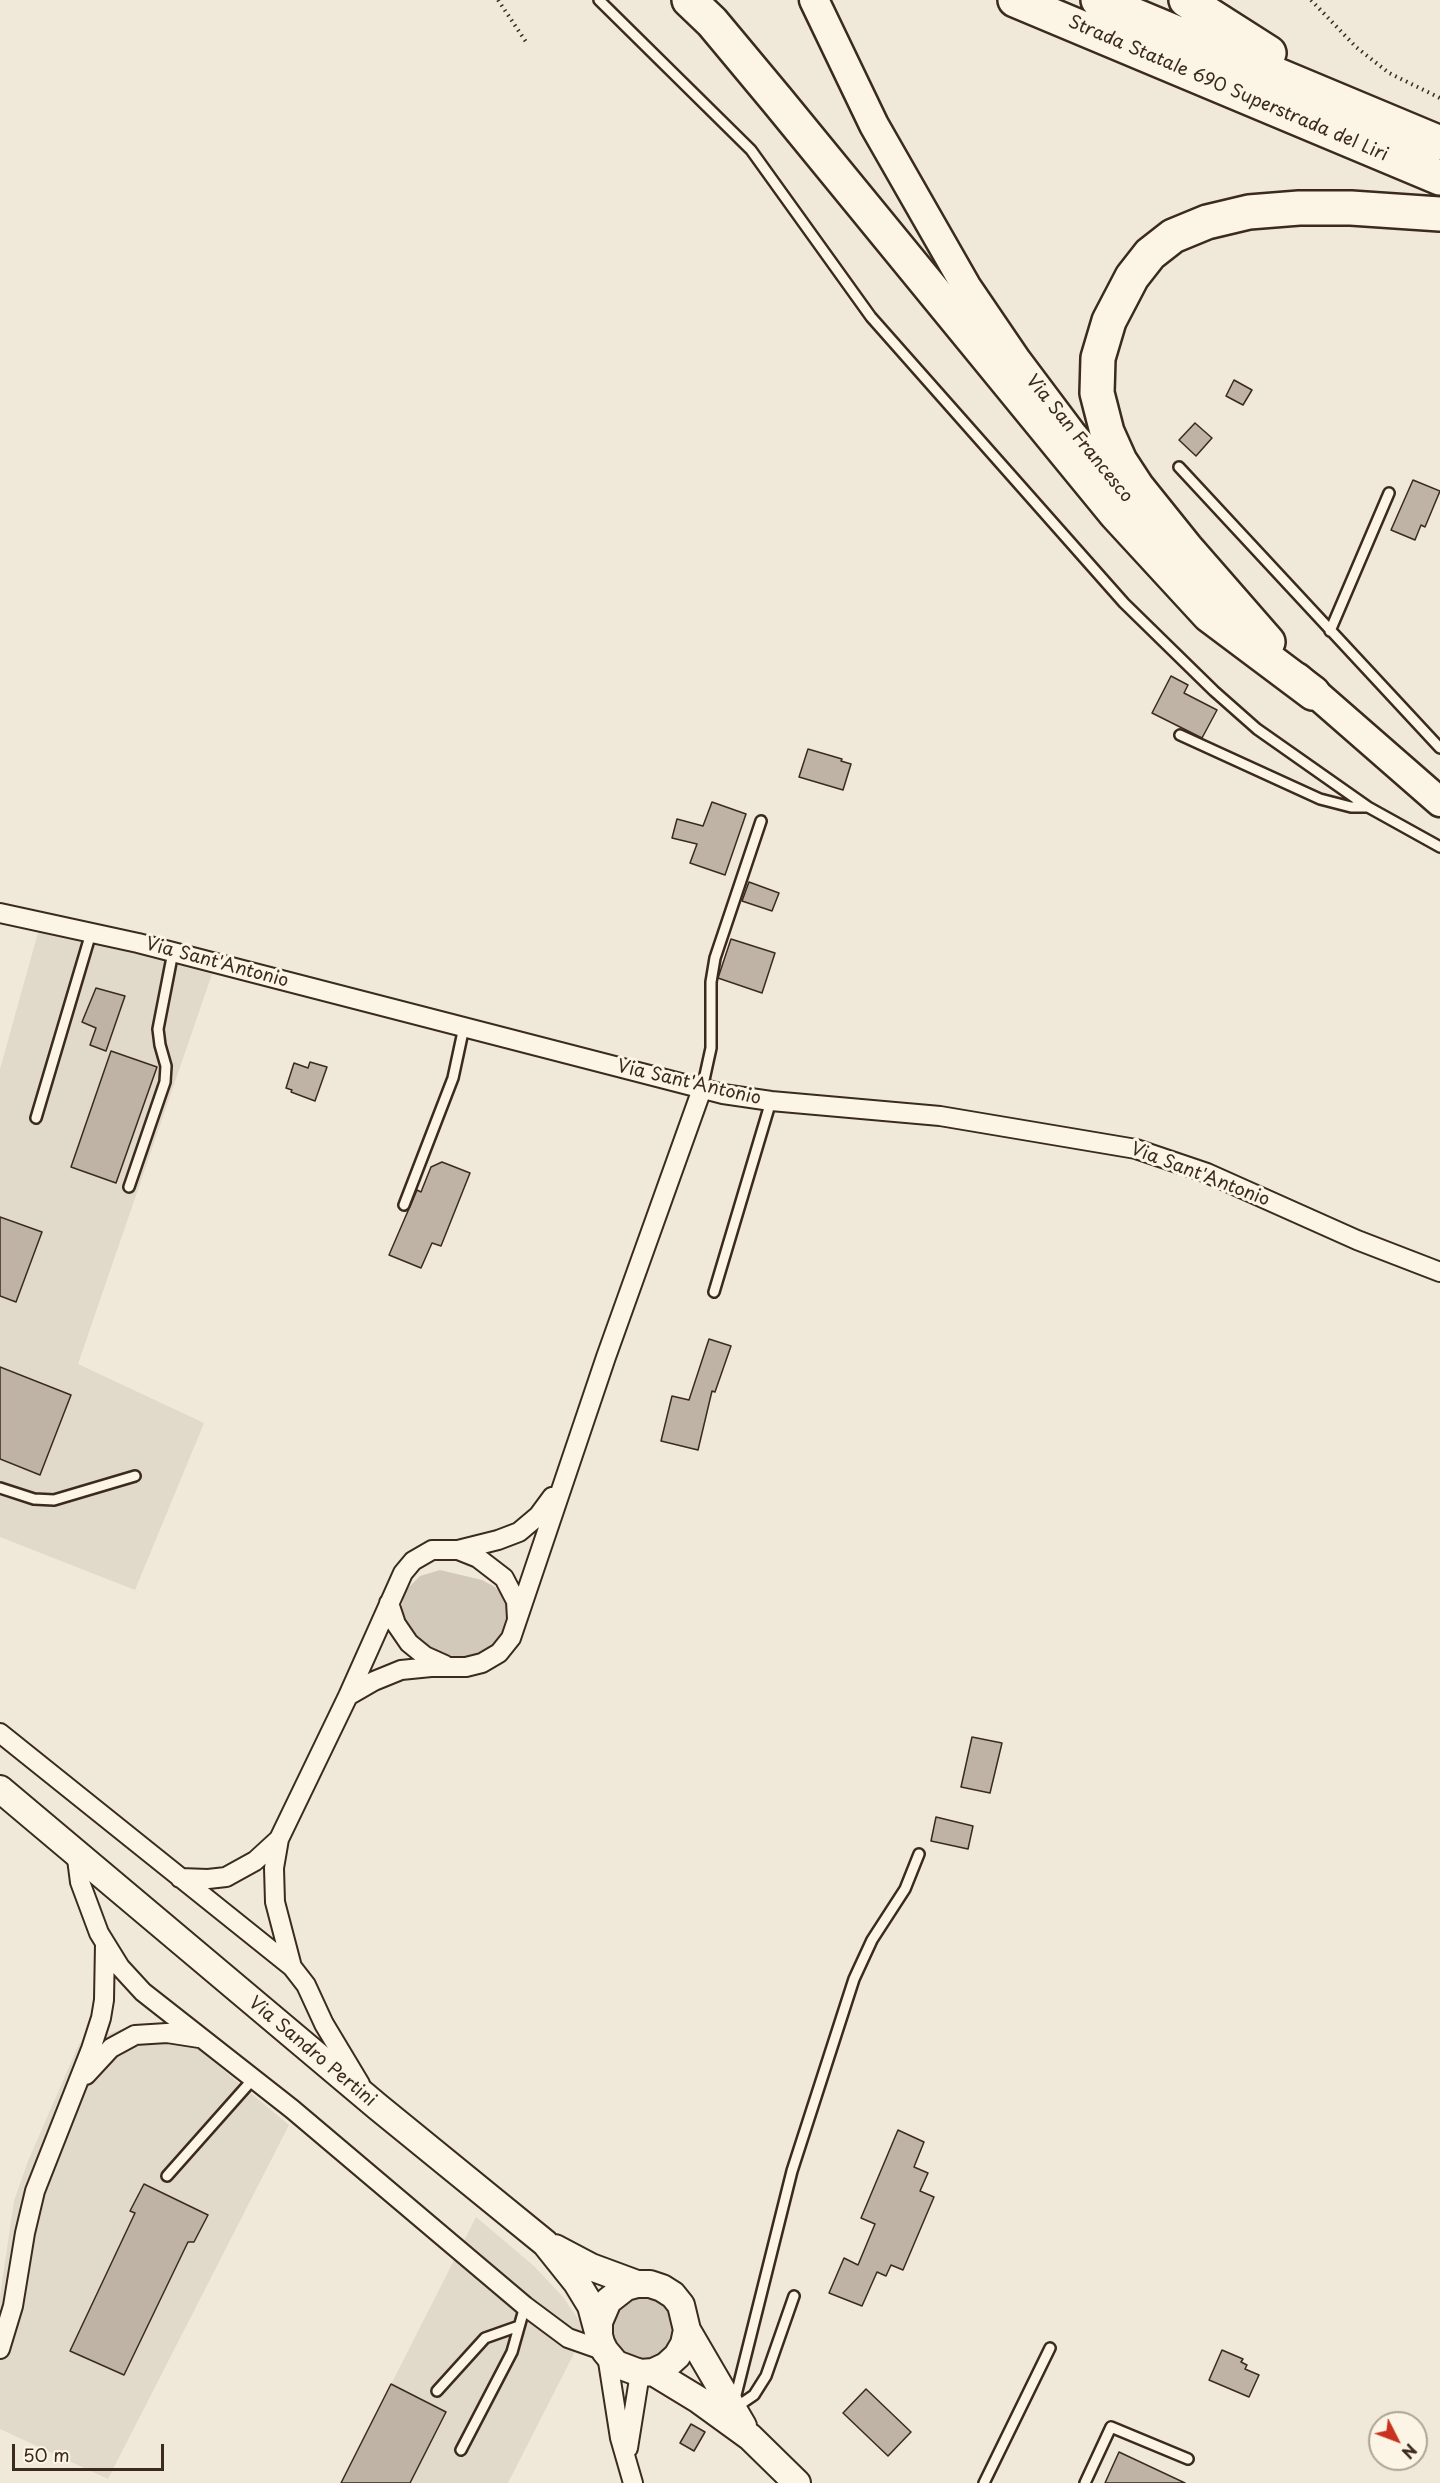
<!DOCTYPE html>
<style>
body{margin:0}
#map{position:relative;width:1440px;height:2483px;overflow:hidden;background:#f0e9d9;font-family:"Playpen Sans",sans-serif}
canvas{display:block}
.north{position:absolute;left:1368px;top:2411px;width:60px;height:60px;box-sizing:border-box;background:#fcf5e5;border:2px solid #afa495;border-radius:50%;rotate:132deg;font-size:16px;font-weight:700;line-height:24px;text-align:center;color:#3b2a1e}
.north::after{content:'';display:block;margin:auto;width:21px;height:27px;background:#c8321e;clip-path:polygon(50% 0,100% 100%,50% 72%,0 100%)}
.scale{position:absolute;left:12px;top:2444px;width:152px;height:27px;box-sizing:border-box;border:3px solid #3b2a1e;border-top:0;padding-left:8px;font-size:18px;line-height:21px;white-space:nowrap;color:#3b2a1e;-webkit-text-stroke:4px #fcf5e5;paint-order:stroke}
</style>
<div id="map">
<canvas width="1440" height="2483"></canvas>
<div class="north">N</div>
<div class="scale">50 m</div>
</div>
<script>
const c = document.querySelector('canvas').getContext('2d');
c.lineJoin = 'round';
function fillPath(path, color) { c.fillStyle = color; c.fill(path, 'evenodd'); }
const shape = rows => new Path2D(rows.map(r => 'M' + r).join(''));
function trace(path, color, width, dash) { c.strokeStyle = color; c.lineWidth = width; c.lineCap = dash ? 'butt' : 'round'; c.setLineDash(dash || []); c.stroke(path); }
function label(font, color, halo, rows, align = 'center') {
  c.font = font + ' "Playpen Sans",sans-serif'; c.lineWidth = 6; c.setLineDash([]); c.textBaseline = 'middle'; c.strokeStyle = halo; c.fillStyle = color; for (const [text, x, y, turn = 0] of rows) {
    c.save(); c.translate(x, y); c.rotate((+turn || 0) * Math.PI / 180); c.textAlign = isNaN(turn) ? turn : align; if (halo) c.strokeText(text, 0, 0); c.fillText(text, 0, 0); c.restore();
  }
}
const built = shape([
 [39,929,212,974,78,1364,204,1423,135,1590,0,1537,0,1069],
 [125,2028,197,2048,289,2125,108,2479,0,2429,0,2296,14,2201,28,2161,79,2044],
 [476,2217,534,2266,563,2297,580,2322,584,2334,508,2483,341,2483]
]);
const green = shape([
 [440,1570,482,1580,495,1587,505,1599,509,1614,508,1631,488,1655,458,1659,419,1641,405,1625,401,1610,405,1591,420,1576],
 '612 2328a31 31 0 1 1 62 0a31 31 0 1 1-62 0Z'
]);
const building = shape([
 [1234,380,1252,390,1243,405,1226,396,1234,380],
 [1195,423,1212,438,1196,456,1179,440,1195,423],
 [1413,480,1440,491,1425,527,1421,525,1415,540,1391,530,1413,480],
 [1171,676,1188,685,1184,693,1217,710,1202,738,1152,713,1171,676],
 [808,749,842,759,841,761,851,764,843,790,799,777,808,749],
 [712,802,746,814,725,875,690,863,697,844,672,838,677,819,703,826,712,802],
 [749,882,779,893,772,911,742,901,749,882],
 [731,939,775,953,762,993,718,978,731,939],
 [96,988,125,996,106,1051,90,1045,96,1028,82,1022,96,988],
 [111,1051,157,1067,116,1183,71,1167,111,1051],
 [310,1062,327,1067,315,1101,291,1092,292,1090,286,1088,294,1063,308,1068,310,1062],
 [442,1162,470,1173,441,1246,432,1243,421,1268,389,1255,417,1190,421,1192,431,1167,442,1162],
 [0,1217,42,1232,16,1302,0,1296,0,1217],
 [709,1339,731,1346,715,1392,712,1391,698,1450,661,1441,672,1396,689,1400,709,1339],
 [0,1367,71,1395,40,1475,0,1459,0,1367],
 [972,1737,1002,1743,990,1793,961,1787,972,1737],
 [936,1817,973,1826,968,1849,931,1841,936,1817],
 [898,2130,924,2142,914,2167,928,2173,920,2191,934,2197,903,2270,891,2265,886,2276,877,2272,862,2306,829,2293,844,2258,858,2265,875,2224,861,2218,898,2130],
 [144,2184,208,2215,194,2242,188,2242,124,2375,70,2351,135,2213,130,2211,144,2184],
 [1222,2350,1243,2359,1241,2362,1247,2365,1245,2369,1259,2375,1249,2397,1209,2380,1222,2350],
 [391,2384,446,2412,410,2483,341,2483,391,2384],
 [866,2389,911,2432,888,2456,843,2413,866,2389],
 [691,2424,705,2432,694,2451,680,2443,691,2424],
 [1119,2452,1185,2483,1105,2483,1119,2452]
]);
const path = shape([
 [498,0,526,42],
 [1311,0,1356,47,1389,73,1440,98]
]);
const lane = shape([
 [599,0,751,150,871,317,1124,603,1214,691,1257,729,1368,807,1440,847],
 [1179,467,1440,748],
 [1330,631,1389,493],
 [1180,735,1320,799,1351,807,1368,807],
 [702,1089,711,1048,711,982,715,958,761,821],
 [36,1118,91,933],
 [129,1187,165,1082,166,1066,160,1045,158,1029,173,952],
 [404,1205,453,1078,464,1027],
 [714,1292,771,1101],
 [0,1488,34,1499,54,1500,135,1476],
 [167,2176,254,2078],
 [437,2391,485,2338,519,2326],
 [734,2403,792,2171,854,1979,872,1940,905,1889,919,1854],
 [735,2408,754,2395,766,2376,794,2296],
 [461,2450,512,2352,525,2306],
 [984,2483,1050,2348],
 [1085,2483,1111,2427,1188,2459]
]);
const street = shape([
 [0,913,138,943,723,1094,771,1101,940,1116,1136,1149,1207,1173,1357,1240,1440,1272],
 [458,1550,498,1540,519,1532,538,1516,552,1497],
 [389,1603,396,1624,409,1643,425,1656,445,1665],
 [348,1696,374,1681,401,1670,431,1667,466,1667,482,1663,499,1653,511,1638,606,1357,702,1089],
 [0,1733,292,1967,306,1985,324,2024,360,2084],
 [76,1851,80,1882,99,1933,120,1967,143,1992,292,2109,525,2306,568,2338,605,2351],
 [180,1878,208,1879,226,1877,255,1861,279,1839],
 [292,1967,275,1902,274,1868,279,1839,348,1696,403,1573,413,1561,432,1550,458,1550,478,1558,504,1578,516,1601,517,1619],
 [86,2075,111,2048,135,2035,167,2033,199,2038],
 [0,2349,13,2306,25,2233,35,2191,91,2049,101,2018,104,2000,105,1944],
 [607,2355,620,2438,633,2483],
 [628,2448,640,2373]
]);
const secondary = shape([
 [0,1789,378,2107,545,2243,577,2283,591,2306,601,2343,605,2351,616,2364,640,2373,653,2372,666,2366,677,2356,684,2344,687,2330,681,2305,673,2295,662,2288,650,2284,637,2284,626,2287,608,2301,599,2322,599,2334],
 [555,2248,591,2267,637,2284],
 [687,2330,743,2426],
 [653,2372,699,2400,750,2437,797,2483]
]);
const primary = shape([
 [814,0,874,125,966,286,1017,361,1071,433,1143,518],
 [1298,678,1440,802]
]);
const highway = shape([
 [689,0,712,22,777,100,1116,514,1209,615,1313,693],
 [1015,0,1440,178],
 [1098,0,1440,143],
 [1186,0,1269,53],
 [1268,642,1186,548,1137,487,1120,461,1107,432,1097,393,1098,358,1109,321,1132,277,1150,254,1173,236,1207,222,1249,212,1299,208,1351,208,1440,214]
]);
const streetNames = [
 ["Strada Statale 690 Superstrada del Liri",1228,89,23],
 ["Via San Francesco",1079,439,51],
 ["Via Sant'Antonio",217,963,15],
 ["Via Sant'Antonio",689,1083,13],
 ["Via Sant'Antonio",1200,1175,21],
 ["Via Sandro Pertini",312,2052,40]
];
fillPath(built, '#e1d9c9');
fillPath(green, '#d2c9ba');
fillPath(building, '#beb3a4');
trace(building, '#3b2a1e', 1.5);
trace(lane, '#3b2a1e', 14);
trace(street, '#3b2a1e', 22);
trace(secondary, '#3b2a1e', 30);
trace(primary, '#3b2a1e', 33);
trace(highway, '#3b2a1e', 38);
trace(path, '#3b2a1e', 4, [1.5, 4.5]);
trace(lane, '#fcf5e5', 9);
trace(street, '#fcf5e5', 18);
trace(secondary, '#fcf5e5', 26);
trace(primary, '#fcf5e5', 28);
trace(highway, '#fcf5e5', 33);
label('18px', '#3b2a1e', '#fcf5e5', streetNames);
</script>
